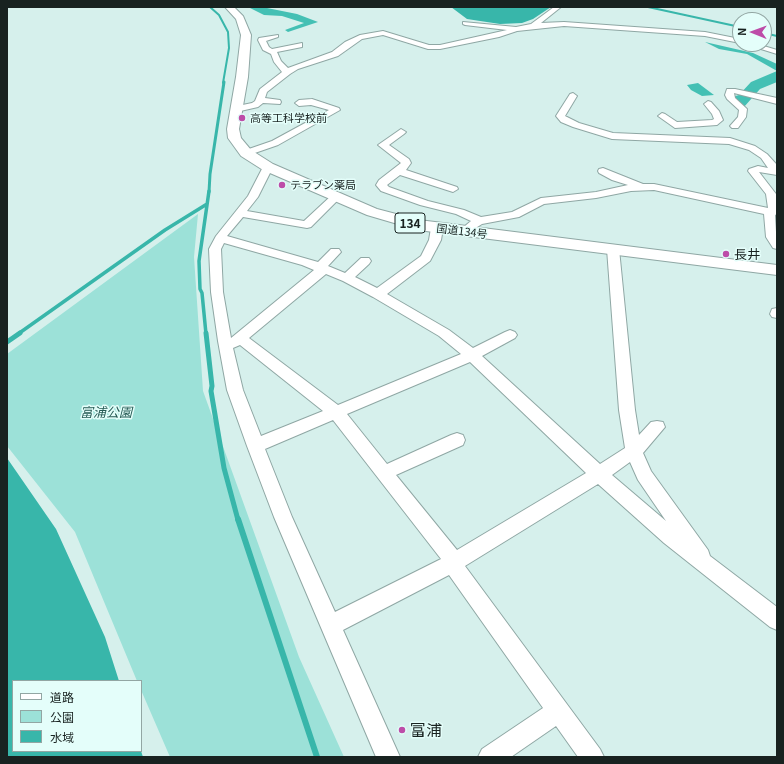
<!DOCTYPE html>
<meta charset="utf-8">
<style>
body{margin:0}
#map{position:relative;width:784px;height:764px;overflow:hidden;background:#d6f0ec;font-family:Georgia,"Noto Sans JP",serif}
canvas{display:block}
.frame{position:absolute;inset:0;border:8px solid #182220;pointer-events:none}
.legend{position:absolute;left:12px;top:680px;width:130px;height:72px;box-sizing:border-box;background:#e4fefa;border:1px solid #92a6a3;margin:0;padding:5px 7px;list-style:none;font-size:12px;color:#182220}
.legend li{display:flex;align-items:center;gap:8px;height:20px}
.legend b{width:20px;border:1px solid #92a6a3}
.north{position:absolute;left:732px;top:12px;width:40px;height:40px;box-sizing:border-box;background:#e4fefa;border:1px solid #92a6a3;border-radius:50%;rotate:271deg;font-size:11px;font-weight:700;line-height:16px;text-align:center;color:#182220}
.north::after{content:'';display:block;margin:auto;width:14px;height:18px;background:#bd4ca8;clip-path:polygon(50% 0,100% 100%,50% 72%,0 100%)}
</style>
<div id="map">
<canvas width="784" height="764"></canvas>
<div class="frame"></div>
<ul class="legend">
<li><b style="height:5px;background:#fff"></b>道路</li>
<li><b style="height:11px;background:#9ce1d8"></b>公園</li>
<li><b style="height:11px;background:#38b6aa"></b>水域</li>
</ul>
<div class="north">N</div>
</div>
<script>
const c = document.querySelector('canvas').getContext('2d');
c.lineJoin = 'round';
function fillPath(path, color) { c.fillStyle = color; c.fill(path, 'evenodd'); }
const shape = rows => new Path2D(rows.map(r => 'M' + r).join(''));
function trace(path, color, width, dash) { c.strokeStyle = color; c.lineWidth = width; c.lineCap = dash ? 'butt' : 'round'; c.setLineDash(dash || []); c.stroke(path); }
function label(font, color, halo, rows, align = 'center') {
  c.font = font + ' Georgia,"Noto Sans JP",serif'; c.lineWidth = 3; c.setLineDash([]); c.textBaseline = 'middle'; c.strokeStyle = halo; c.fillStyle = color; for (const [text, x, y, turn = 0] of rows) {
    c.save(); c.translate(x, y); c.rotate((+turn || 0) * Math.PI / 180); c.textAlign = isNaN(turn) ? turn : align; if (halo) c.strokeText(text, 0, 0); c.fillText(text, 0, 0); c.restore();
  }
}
const green = shape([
 [198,214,194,257,203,391,299,657,344,757,170,757,141,690,141,681,137,681,75,532,7,446,7,354]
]);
const forest = shape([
 [248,7,262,7,297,14,318,22,288,32,285,30,304,23,282,16,264,15],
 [705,42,753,53,777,64,777,82,760,89,744,107,732,97,739,95,751,82,777,71,747,54,719,49],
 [698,83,714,95,702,96,691,90,687,85]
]);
const water = shape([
 [451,7,551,7,533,19,522,23,500,24,467,19],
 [7,458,56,529,105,637,119,681,13,681,13,751,141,751,143,757,7,757]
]);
const streamFar4 = shape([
 [210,7,219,15,228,32,229,48,223,83],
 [648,7,740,27],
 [764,33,777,36]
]);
const streamFar3 = shape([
 [209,192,210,174,224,82]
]);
const streamFar2 = shape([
 [18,334,165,230,207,204],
 [206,334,202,293,200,289,199,261,209,191]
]);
const streamFar1 = shape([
 [206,333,212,386,211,391,224,468,238,520],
 [7,342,20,333]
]);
const stream = shape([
 [238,519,317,757]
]);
const minor = shape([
 [554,7,561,7,541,23,564,22,705,32,740,39,740,43,705,36,564,26,517,31,499,37,440,49,428,49,383,35,362,39,338,56,298,69,290,74,267,92,265,98,280,100,281,102,280,104,263,103,258,107,236,112,232,109,233,107,252,103,255,101,260,89,282,72,274,62,271,54,263,50,258,40,259,38,278,35,278,37,266,41,269,47,272,49,302,43,302,47,277,52,281,61,288,68,332,52,345,42,360,35,383,31,429,45,440,45,507,30,465,25,463,24,463,22,516,27,531,24,554,7],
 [745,44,757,44,777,50,777,54,745,44],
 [727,89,735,89,777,98,777,104,734,93,735,98,747,109,746,117,738,128,732,128,730,126,738,117,739,110,727,99,725,95,727,89],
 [573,93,577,96,565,116,579,123,613,133,730,138,755,146,767,154,777,165,777,175,759,172,776,194,777,214,775,215,777,249,773,248,766,237,764,214,654,190,631,191,596,198,544,204,519,217,482,224,474,229,472,234,468,235,464,234,462,232,465,226,471,221,456,214,420,205,381,191,376,185,379,180,401,163,378,145,401,129,406,132,404,134,389,145,409,159,411,163,406,170,457,187,458,189,453,192,400,175,387,185,389,187,428,201,464,210,481,217,512,212,541,198,596,192,628,185,612,180,599,173,598,171,599,169,603,168,643,184,654,184,768,208,766,194,748,171,749,169,758,166,768,168,761,158,749,150,729,144,612,139,573,127,561,122,556,116,570,94,573,93],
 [312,99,339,108,340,110,278,145,249,155,243,155,241,153,243,151,272,141,329,110,311,105,299,106,295,103,299,100,312,99],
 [708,101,711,102,719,111,723,120,717,125,675,128,658,116,662,113,665,114,677,122,712,120,714,119,712,114,704,104,708,101],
 [268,164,273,167,258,197,247,211,304,221,332,195,336,194,341,197,311,227,307,228,243,217,227,236,318,262,331,249,339,249,341,252,328,266,345,273,361,258,369,258,371,261,369,264,355,277,377,288,421,256,429,240,431,228,433,226,441,226,443,228,441,240,430,261,387,294,449,330,473,348,505,332,510,330,515,332,517,335,515,338,482,356,600,464,625,448,619,410,607,249,609,246,613,245,617,246,619,249,635,410,639,435,651,422,657,421,663,422,665,427,643,453,651,471,708,550,710,556,777,607,777,630,770,627,664,543,598,484,465,566,600,749,604,757,578,757,556,726,511,757,478,757,482,749,543,708,449,575,343,630,400,757,376,757,274,517,247,446,227,390,218,341,211,292,209,249,216,236,248,196,264,165,268,164],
 [224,243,302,265,314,270,231,338,223,292,221,249,224,243],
 [326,274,343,281,373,297,439,336,461,354,338,405,249,338,326,274],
 [240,345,323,411,261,436,243,390,233,348,240,345],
 [470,362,586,473,457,550,396,475,463,445,465,440,463,435,457,433,451,435,387,464,347,414,470,362],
 [333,420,441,559,335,612,292,517,265,449,333,420],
 [630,462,638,480,666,521,612,475,630,462],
 [777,308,777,318,772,317,770,314,772,309,777,308]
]);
const highway = shape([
 [225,7,234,7,243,16,251,35,248,77,239,129,241,138,251,150,273,164,377,209,419,220,777,265,777,275,418,230,367,215,263,170,241,156,228,138,227,129,236,77,241,35,236,19,225,7]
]);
const markers = [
 [242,118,4,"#bd4ca8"],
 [282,185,4,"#bd4ca8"],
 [726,254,4,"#bd4ca8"],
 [402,730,4,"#bd4ca8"]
];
const farPoinames = [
 ["高等工科学校前",250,118],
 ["テラブン薬局",290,185]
];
const farStreetnames = [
 ["国道134号",462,231,7]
];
const shields = [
 [410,223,30]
];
const shieldNames = [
 ["134",410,223]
];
const poiNames = [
 ["長井",734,254]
];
const parkNames = [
 ["富浦公園",106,412]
];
const nearPoinames = [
 ["富浦",410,730]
];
fillPath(green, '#9ce1d8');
fillPath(forest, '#44c0b4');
fillPath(water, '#38b6aa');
trace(streamFar4, '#38b6aa', 2);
trace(streamFar3, '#38b6aa', 3);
trace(streamFar2, '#38b6aa', 3.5);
trace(streamFar1, '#38b6aa', 5);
trace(stream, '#38b6aa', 6);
trace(minor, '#8fa7a4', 2);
trace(highway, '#8fa7a4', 2);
fillPath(minor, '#fff');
fillPath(highway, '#fff');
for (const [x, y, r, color] of markers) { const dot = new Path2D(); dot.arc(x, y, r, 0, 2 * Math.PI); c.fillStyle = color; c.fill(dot); trace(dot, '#e4fefa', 1.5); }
label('11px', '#182220', '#e4fefa', farPoinames, 'left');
label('11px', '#182220', '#e4fefa', farStreetnames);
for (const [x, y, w] of shields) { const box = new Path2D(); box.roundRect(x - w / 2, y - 10, w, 20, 3); c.fillStyle = '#e4fefa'; c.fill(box); trace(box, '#182220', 1); }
label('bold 12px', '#182220', null, shieldNames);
label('13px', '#182220', '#e4fefa', poiNames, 'left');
label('italic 13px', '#265a54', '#e4fefa', parkNames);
label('16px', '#182220', '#e4fefa', nearPoinames, 'left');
</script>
